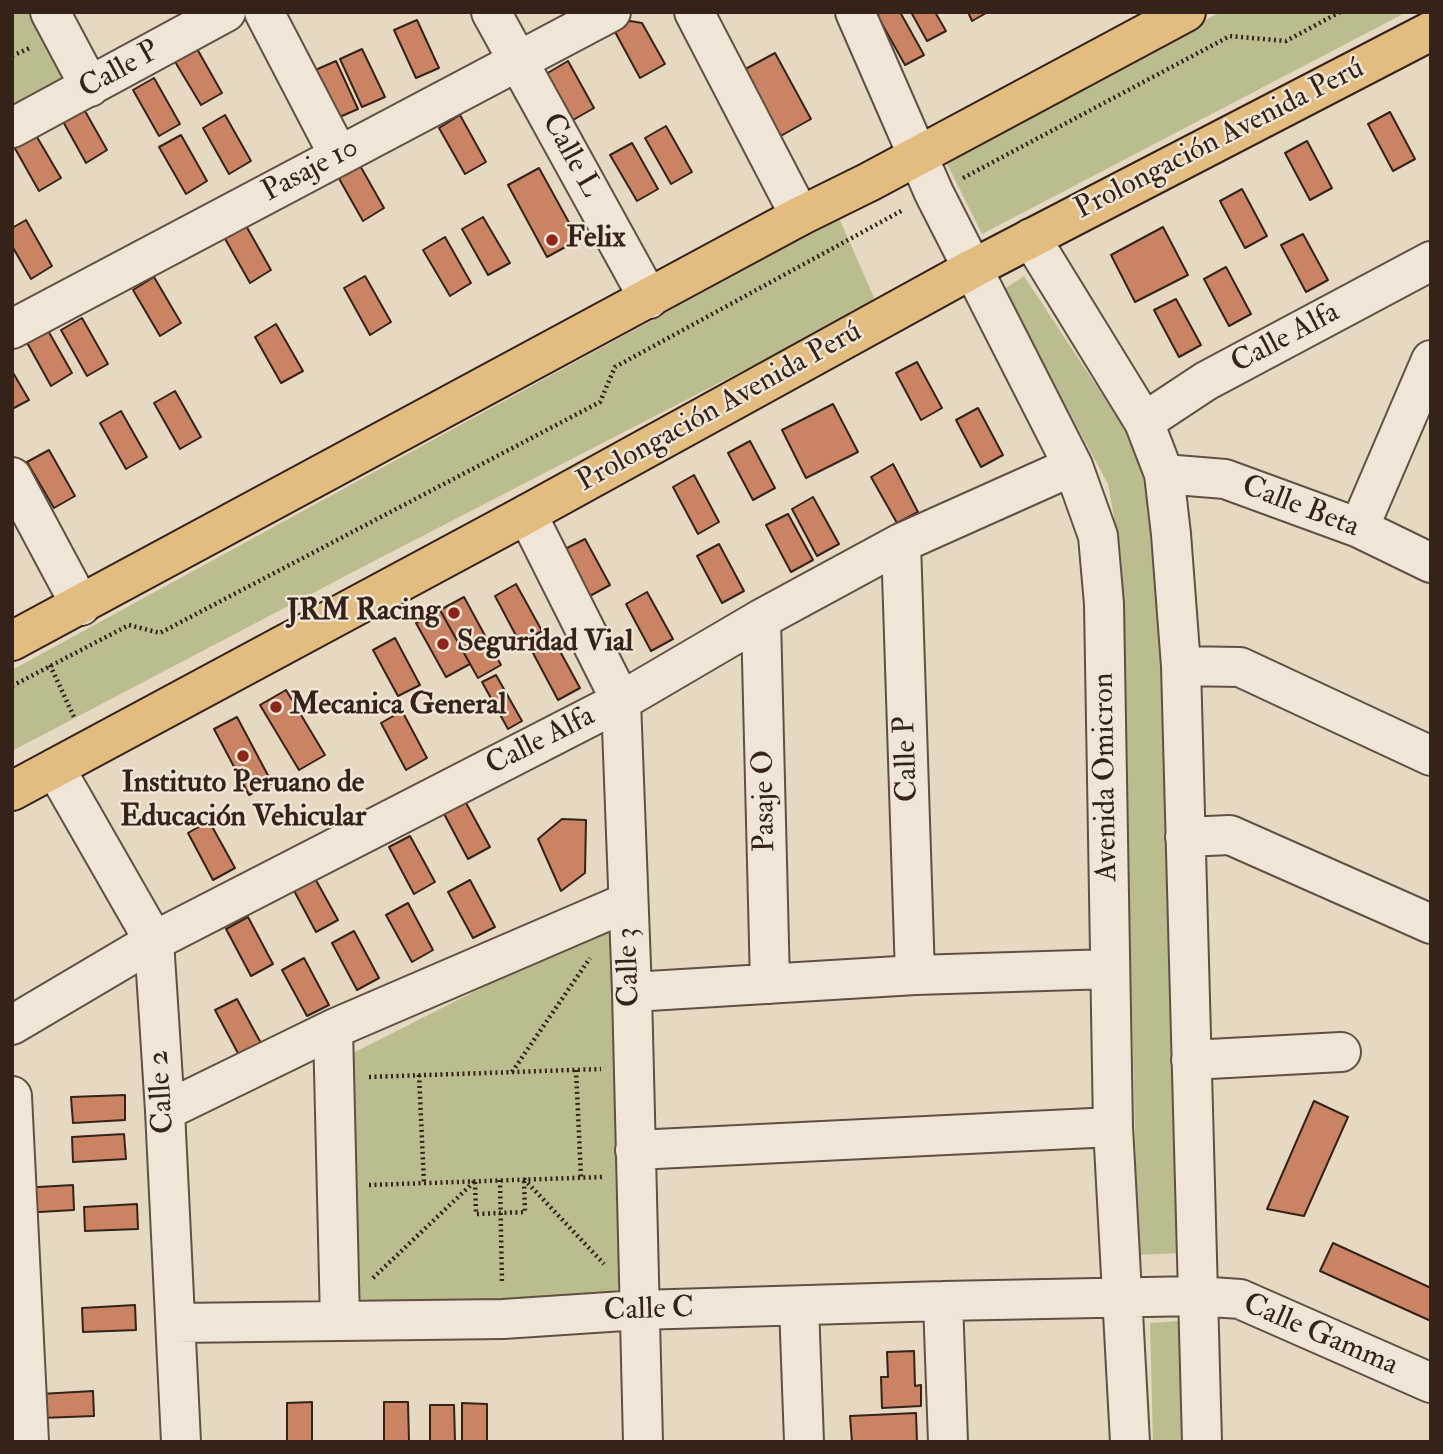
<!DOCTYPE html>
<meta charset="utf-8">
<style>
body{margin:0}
#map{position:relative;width:1443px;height:1454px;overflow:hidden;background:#e6d9c1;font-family:"IM FELL Double Pica",serif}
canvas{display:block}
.frame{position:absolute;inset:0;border:14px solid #352219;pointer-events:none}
</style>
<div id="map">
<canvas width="1443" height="1454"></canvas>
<div class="frame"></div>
</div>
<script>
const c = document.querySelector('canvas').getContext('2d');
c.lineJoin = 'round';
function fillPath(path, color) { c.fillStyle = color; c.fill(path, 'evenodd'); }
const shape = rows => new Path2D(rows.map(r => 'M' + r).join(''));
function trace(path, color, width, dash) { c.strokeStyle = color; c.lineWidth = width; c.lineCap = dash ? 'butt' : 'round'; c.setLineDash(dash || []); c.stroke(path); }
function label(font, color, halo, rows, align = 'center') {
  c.font = font + ' "IM FELL Double Pica",serif'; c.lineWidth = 5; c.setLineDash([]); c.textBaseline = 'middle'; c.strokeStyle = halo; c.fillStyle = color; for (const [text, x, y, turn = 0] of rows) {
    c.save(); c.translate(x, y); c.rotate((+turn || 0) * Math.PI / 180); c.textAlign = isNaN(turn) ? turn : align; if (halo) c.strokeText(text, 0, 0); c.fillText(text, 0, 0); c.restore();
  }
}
const green = shape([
 [12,12,43,12,80,85,12,121],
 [1220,12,1407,12,982,234,945,160],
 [839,218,876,302,374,561,12,751,12,670],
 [1024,276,1128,434,1156,512,1182,1253,1138,1255,1121,556,1108,484,1003,290],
 [622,917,636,1299,355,1312,351,1054],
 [1179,1321,1183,1442,1153,1442,1150,1323]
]);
const building = shape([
 [881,12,900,12,924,55,905,65,877,15,881,12],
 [911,12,935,12,946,31,927,41,911,12],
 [968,12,988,12,972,21,968,12],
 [417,20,439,68,416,78,394,30,417,20],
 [630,21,642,23,665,64,640,78,614,30,630,21],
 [196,47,222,93,201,105,174,60,196,47],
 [362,49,385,97,362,107,340,59,362,49],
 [775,53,811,119,777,138,740,72,775,53],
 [336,61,358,109,335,119,313,71,336,61],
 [568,61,594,108,573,120,546,74,568,61],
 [154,78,180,124,159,136,133,90,154,78],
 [81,104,107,150,86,163,60,116,81,104],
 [1390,112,1415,159,1393,171,1368,124,1390,112],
 [225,115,251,161,229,174,203,128,225,115],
 [460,115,486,162,465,174,439,128,460,115],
 [666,126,692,172,671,184,645,138,666,126],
 [34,132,61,178,39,191,13,145,34,132],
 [181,135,207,181,186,194,159,147,181,135],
 [1307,141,1332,188,1310,200,1285,153,1307,141],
 [632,143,658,189,637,201,610,155,632,143],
 [358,162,384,208,363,221,337,175,358,162],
 [539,168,572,228,569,245,547,257,508,185,539,168],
 [1242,189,1267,236,1245,248,1220,201,1242,189],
 [483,217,510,263,488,275,462,229,483,217],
 [26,220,52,266,31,279,12,246,12,228,26,220],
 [245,224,271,270,250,283,224,237,245,224],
 [1163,227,1188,275,1135,302,1111,255,1163,227],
 [1303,234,1328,280,1306,292,1281,245,1303,234],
 [445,237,471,283,450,296,423,250,445,237],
 [1226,267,1251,314,1229,326,1204,279,1226,267],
 [365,276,391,322,370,335,344,288,365,276],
 [154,277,181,323,160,336,133,290,154,277],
 [1176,299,1201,345,1179,357,1154,310,1176,299],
 [82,318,108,364,87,376,61,330,82,318],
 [276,324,303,371,281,383,255,337,276,324],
 [46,327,72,373,51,386,25,339,46,327],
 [917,362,942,408,921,420,896,373,917,362],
 [12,371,29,400,12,409,12,371],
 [175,391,201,437,180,449,154,403,175,391],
 [833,404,858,452,806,478,782,430,833,404],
 [978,408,1003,455,981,467,956,420,978,408],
 [121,411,147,457,126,469,100,423,121,411],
 [750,441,775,488,753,500,728,453,750,441],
 [49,450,75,496,54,508,27,462,49,450],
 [893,464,918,512,897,523,871,477,893,464],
 [694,475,719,522,698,534,673,487,694,475],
 [813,497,839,544,817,556,792,509,813,497],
 [788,514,813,560,791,572,766,525,788,514],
 [585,539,610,585,588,597,563,550,585,539],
 [719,544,744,591,722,603,697,556,719,544],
 [516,584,542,631,520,643,495,596,516,584],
 [647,592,673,639,651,651,626,604,647,592],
 [464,597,501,665,478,678,440,610,464,597],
 [440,610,470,664,446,677,416,623,440,610],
 [395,638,420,685,398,696,373,650,395,638],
 [555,642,580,688,558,700,533,653,555,642],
 [496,675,522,721,508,729,482,682,496,675],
 [286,690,325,755,299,770,260,705,286,690],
 [402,711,427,758,406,770,381,723,402,711],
 [237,717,272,783,249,795,214,729,237,717],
 [465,801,490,847,468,859,443,812,465,801],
 [562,819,586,820,585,873,561,891,538,839,562,819],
 [209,821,235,868,213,880,188,833,209,821],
 [410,836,435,882,414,894,389,847,410,836],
 [312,873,338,920,316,932,291,885,312,873],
 [470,880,495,927,473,938,448,892,470,880],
 [408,903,433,950,412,962,386,915,408,903],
 [248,917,273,964,251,976,226,929,248,917],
 [354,931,379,978,357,990,332,943,354,931],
 [304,958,329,1005,307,1016,282,970,304,958],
 [237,999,262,1045,240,1057,215,1010,237,999],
 [125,1095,125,1120,73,1123,71,1097,125,1095],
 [1314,1101,1348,1117,1304,1216,1267,1209,1314,1101],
 [124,1134,126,1159,73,1162,72,1137,124,1134],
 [73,1185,74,1210,22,1213,20,1188,73,1185],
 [137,1204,138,1229,85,1231,84,1207,137,1204],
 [1333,1243,1431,1288,1431,1321,1320,1271,1333,1243],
 [135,1305,136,1330,83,1332,82,1308,135,1305],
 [914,1351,915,1386,921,1385,921,1406,882,1408,881,1377,888,1377,887,1352,914,1351],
 [93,1391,94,1416,41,1418,40,1394,93,1391],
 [312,1402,312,1442,287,1442,287,1403,312,1402],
 [384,1402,408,1402,409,1442,384,1442,384,1402],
 [462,1403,487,1404,487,1442,462,1442,462,1403],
 [430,1405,454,1405,455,1442,430,1442,430,1405],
 [916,1413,917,1442,852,1442,850,1416,916,1413]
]);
const path = shape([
 [12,56,32,47],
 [963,178,1230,36,1286,41,1340,12],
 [50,665,74,717],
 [12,686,129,625,160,633,600,402,615,367,903,210],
 [576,1070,581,1177],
 [512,1072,590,958],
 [419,1075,424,1183],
 [369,1077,601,1069],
 [524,1179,604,1264],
 [500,1180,502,1284],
 [475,1182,476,1214,525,1212,524,1179],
 [369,1185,602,1177],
 [373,1278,475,1181]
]);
const minor = shape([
 [50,12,90,87],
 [264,12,339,156],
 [491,12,649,299],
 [694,12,800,216],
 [855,12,934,193,1073,466,1098,536,1104,604,1113,1127,1130,1442],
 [12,128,226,12],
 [1031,238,1144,422,1164,474,1171,534,1181,666,1202,1442],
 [12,329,611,12],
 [1144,422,1206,381,1431,261],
 [1164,474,1225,479,1359,528,1431,563],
 [12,477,81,606],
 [527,514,621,701,632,992,643,1442],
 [1359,528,1431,360],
 [901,543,915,975],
 [761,619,770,984],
 [1181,666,1240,667,1431,756],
 [55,768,154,941,165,1111,181,1442],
 [1185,837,1230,835,1431,924],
 [632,992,915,975,1110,969],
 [12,1025,154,941,621,701,761,619,901,543,1073,466],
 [333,1029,340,1321],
 [1191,1060,1341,1052],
 [12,1096,29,1442],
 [165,1111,333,1029,628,902],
 [635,1150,1113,1127],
 [943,1301,948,1442],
 [799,1306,804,1442],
 [176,1323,503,1319,639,1310,943,1301,1197,1296,1240,1299,1431,1383]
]);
const major = shape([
 [12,641,800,216,869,182,1186,12],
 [12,791,527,514,972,269,1431,31]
]);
const markers = [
 [552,240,7,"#8f2418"],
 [454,613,7,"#8f2418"],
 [443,644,7,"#8f2418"],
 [276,707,7,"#8f2418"],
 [243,756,7,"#8f2418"]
];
const streetNames = [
 ["Calle P",120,71,-29],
 ["Prolongación Avenida Perú",1220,140,-27],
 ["Calle L",570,156,61],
 ["Pasaje 10",311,171,-28],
 ["Calle Alfa",1286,339,-28],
 ["Prolongación Avenida Perú",720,408,-29],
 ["Calle Beta",1300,508,21],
 ["Calle Alfa",541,742,-27],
 ["Calle P",908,759,-92],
 ["Avenida Omicron",1107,777,-91],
 ["Pasaje O",766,801,-91],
 ["Calle 3",630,967,-92],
 ["Calle 2",163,1092,-94],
 ["Calle C",649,1311,-2],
 ["Calle Gamma",1320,1336,23]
];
const poiNames = [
 ["Felix",566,240],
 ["JRM Racing",440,613,"right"],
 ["Seguridad Vial",457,644],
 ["Mecanica General",290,707],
 ["Instituto Peruano de",243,785,"center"],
 ["Educación Vehicular",243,819,"center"]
];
fillPath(green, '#bcbd8e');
fillPath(building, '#ca8463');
trace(building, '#352219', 2);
trace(minor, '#615043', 42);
trace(major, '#352219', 42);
trace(path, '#352219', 4.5, [2, 3.5]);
trace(minor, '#efe6d7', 38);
trace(major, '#e3bc80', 38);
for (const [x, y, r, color] of markers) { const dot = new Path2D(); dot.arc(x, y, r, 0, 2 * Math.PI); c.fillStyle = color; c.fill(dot); trace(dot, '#efe6d7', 2.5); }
label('30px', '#352219', '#efe6d7', streetNames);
label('bold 30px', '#352219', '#efe6d7', poiNames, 'left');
</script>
